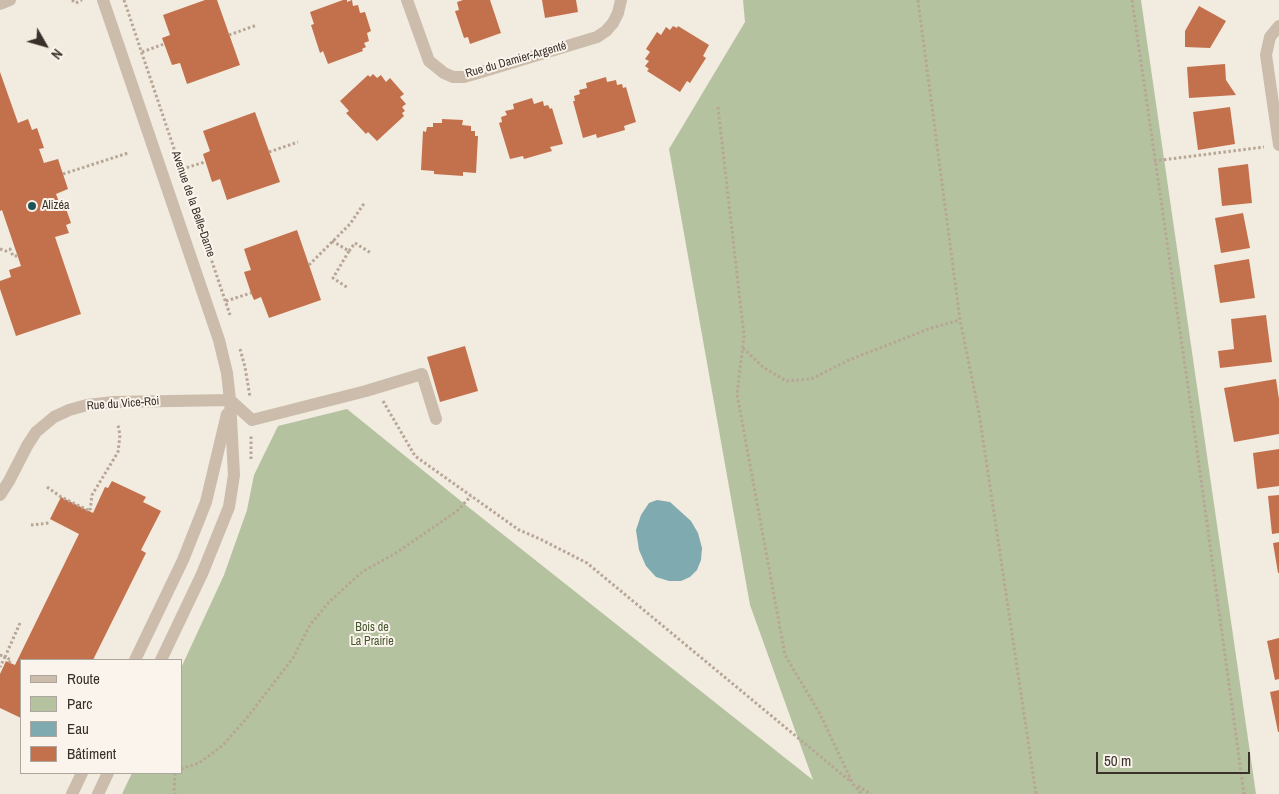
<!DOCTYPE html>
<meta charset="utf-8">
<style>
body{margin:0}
#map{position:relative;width:1279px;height:794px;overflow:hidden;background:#f2ebdf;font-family:"Archivo Narrow",sans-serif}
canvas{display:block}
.legend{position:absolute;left:20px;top:659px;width:162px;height:115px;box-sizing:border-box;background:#faf4ec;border:1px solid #ada69e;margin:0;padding:6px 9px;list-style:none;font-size:15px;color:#39302a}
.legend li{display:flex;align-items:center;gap:10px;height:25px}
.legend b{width:25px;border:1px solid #ada69e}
.north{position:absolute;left:20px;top:20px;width:50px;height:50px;-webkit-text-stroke:4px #faf4ec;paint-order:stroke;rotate:128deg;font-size:14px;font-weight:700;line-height:20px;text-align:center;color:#39302a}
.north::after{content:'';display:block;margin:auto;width:18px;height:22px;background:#39302a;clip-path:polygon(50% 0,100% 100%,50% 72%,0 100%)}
.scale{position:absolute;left:1096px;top:752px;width:154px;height:22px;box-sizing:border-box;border:2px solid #39302a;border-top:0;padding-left:6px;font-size:15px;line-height:18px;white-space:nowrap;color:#39302a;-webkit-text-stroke:4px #faf4ec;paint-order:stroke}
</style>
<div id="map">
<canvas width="1279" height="794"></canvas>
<ul class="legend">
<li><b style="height:6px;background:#cbbcab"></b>Route</li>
<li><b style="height:14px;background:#b4c29f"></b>Parc</li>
<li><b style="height:14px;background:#7faaaf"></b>Eau</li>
<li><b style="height:14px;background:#c3714d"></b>Bâtiment</li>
</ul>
<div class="north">N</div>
<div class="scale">50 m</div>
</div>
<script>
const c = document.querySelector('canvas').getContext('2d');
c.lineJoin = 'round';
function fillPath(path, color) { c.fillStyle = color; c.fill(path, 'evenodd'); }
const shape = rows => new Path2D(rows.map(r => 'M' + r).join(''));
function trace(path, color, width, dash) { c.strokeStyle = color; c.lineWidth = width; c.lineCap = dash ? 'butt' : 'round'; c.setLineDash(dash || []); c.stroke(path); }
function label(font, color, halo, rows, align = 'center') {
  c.font = font + ' "Archivo Narrow",sans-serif'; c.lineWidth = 4; c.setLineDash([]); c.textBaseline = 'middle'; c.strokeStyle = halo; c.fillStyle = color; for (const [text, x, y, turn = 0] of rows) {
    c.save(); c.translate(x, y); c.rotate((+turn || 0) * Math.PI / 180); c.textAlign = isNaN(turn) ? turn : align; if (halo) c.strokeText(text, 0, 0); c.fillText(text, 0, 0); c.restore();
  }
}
const green = shape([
 [743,0,1141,0,1256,794,122,794,132,773,181,773,181,668,224,575,247,510,254,475,278,426,347,409,467,506,813,780,750,605,669,149,745,22]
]);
const water = shape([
 [657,500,670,502,691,521,698,533,702,548,701,560,697,570,690,577,681,581,669,581,656,577,646,566,639,550,636,530,641,515,649,503]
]);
const building = shape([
 [205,0,217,0,240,65,187,84,180,63,172,65,162,38,170,35,163,15],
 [343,0,347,0,347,2,352,0,353,6,358,5,360,13,365,12,371,31,367,33,369,41,364,43,366,47,362,49,363,51,328,64,323,51,320,53,311,25,314,24,310,12],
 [463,0,490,0,501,33,470,44,468,37,464,38,455,11,459,10,457,2],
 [542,0,576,0,578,12,545,18],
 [1199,6,1226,21,1210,48,1185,47,1185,31],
 [673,26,677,28,678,26,709,45,703,56,706,58,690,83,687,81,680,92,647,71,649,69,645,66,649,61,645,59,650,52,646,49,657,32,661,35,666,27,670,30],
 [1225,64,1226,80,1236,95,1189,98,1187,67],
 [0,72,18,123,28,119,32,130,37,128,44,148,39,149,44,163,58,159,68,189,56,194,59,202,63,200,71,223,66,225,69,233,55,237,81,314,16,336,0,289,0,281,11,277,9,270,21,266,2,210,0,211],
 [373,74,377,78,381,75,386,82,390,78,404,94,400,97,406,104,402,107,405,111,402,113,404,116,377,141,368,132,366,134,346,113,349,111,340,101,368,75,370,77],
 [606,77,607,82,616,80,617,85,622,84,623,88,626,87,636,122,624,126,625,130,597,138,596,134,583,138,573,101,575,101,574,96,580,94,579,90,587,88,586,83],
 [532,98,534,104,543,101,544,106,548,105,550,109,552,108,563,144,550,147,552,151,524,159,523,156,510,159,499,123,502,122,501,117,507,115,505,111,514,109,513,104],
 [1230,107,1235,144,1198,150,1193,112],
 [255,112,280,182,227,200,220,179,212,182,203,154,210,151,203,131],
 [442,119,463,120,462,125,471,126,471,131,475,131,475,136,478,136,476,173,463,172,463,176,434,174,434,171,421,170,423,131,426,132,427,127,433,127,433,123,442,123],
 [1248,164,1252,203,1222,206,1218,168],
 [1243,213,1250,248,1221,253,1215,218],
 [297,230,321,300,269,318,261,297,254,300,251,293,244,272,251,270,244,249],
 [1249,259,1255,298,1220,303,1214,265],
 [1266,315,1272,362,1220,368,1218,351,1234,349,1231,319],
 [465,346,478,391,440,402,427,357],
 [1276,379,1279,399,1279,434,1234,442,1224,388],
 [1279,449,1279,486,1257,489,1253,453],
 [112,481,146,497,143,502,161,511,141,550,146,553,93,660,21,660,21,718,0,708,0,674,6,661,15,665,79,534,50,519,61,497,93,513,105,487,108,488],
 [1279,495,1279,533,1272,534,1268,496],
 [1279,542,1279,573,1278,573,1273,543],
 [1279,638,1279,679,1275,680,1267,641],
 [1279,690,1279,732,1278,732,1270,692]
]);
const path = shape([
 [72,0,76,3,82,0],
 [124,0,230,315],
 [918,0,960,320,979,413,1036,794],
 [1132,0,1194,428,1244,794],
 [229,35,257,25],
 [142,52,164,44],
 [718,107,744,336,737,394,785,655,820,714,853,784,862,794],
 [269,152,298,142],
 [1154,161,1264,147],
 [182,169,205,162],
 [63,174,128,153],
 [332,241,349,251,333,278,348,288],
 [0,249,6,251,10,249,13,256,17,256],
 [349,251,355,243,371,253],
 [309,265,350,224,365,202],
 [226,301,251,293],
 [743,348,763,367,786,381,811,379,849,360,931,328,960,320],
 [240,349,245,367,250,397],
 [383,401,415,456,519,530,542,540,587,563,850,781],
 [251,459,251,436],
 [47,487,61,497,90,511,92,495,118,452,120,435,118,425],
 [31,525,49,523],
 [0,655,5,657,0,667],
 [9,663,11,660,5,657,20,623],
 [181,769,199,763,222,746,246,719,293,658,310,625,329,602,362,572,396,553,457,511,471,496],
 [175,773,174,791,175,794],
 [858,786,871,794]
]);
const minor = shape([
 [103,0,219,340,227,373,230,400,234,475,229,507,202,574,161,660],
 [407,0,429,61,444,73,453,77,464,77,478,73,597,37,606,31,613,23,618,13,621,0],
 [0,4,10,0],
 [1279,26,1270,37,1266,55,1279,145],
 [230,400,252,420,366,391,422,374,436,419],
 [0,495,9,481,27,446,36,432,54,417,69,410,87,405,114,402,230,400],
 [135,660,183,560,206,502,227,414],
 [72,794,82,773],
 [98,794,108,773]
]);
const markers = [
 [32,206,5,"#20525a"]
];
const streetNames = [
 ["Rue du Damier-Argenté",516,60,-16],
 ["Avenue de la Belle-Dame",193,204,71],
 ["Rue du Vice-Roi",123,404,-4]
];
const poiNames = [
 ["Alizéa",42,206]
];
const parkNames = [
 ["Bois de",372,628],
 ["La Prairie",372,642]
];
fillPath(green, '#b4c29f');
fillPath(water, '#7faaaf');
fillPath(building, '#c3714d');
trace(path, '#b7a695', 3, [2.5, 2.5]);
trace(minor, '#cbbcab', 12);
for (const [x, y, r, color] of markers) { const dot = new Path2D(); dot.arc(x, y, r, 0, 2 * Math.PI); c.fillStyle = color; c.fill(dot); trace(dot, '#faf4ec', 2); }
label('12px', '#39302a', '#faf4ec', streetNames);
label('12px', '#39302a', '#faf4ec', poiNames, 'left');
label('12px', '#45562e', '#faf4ec', parkNames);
</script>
